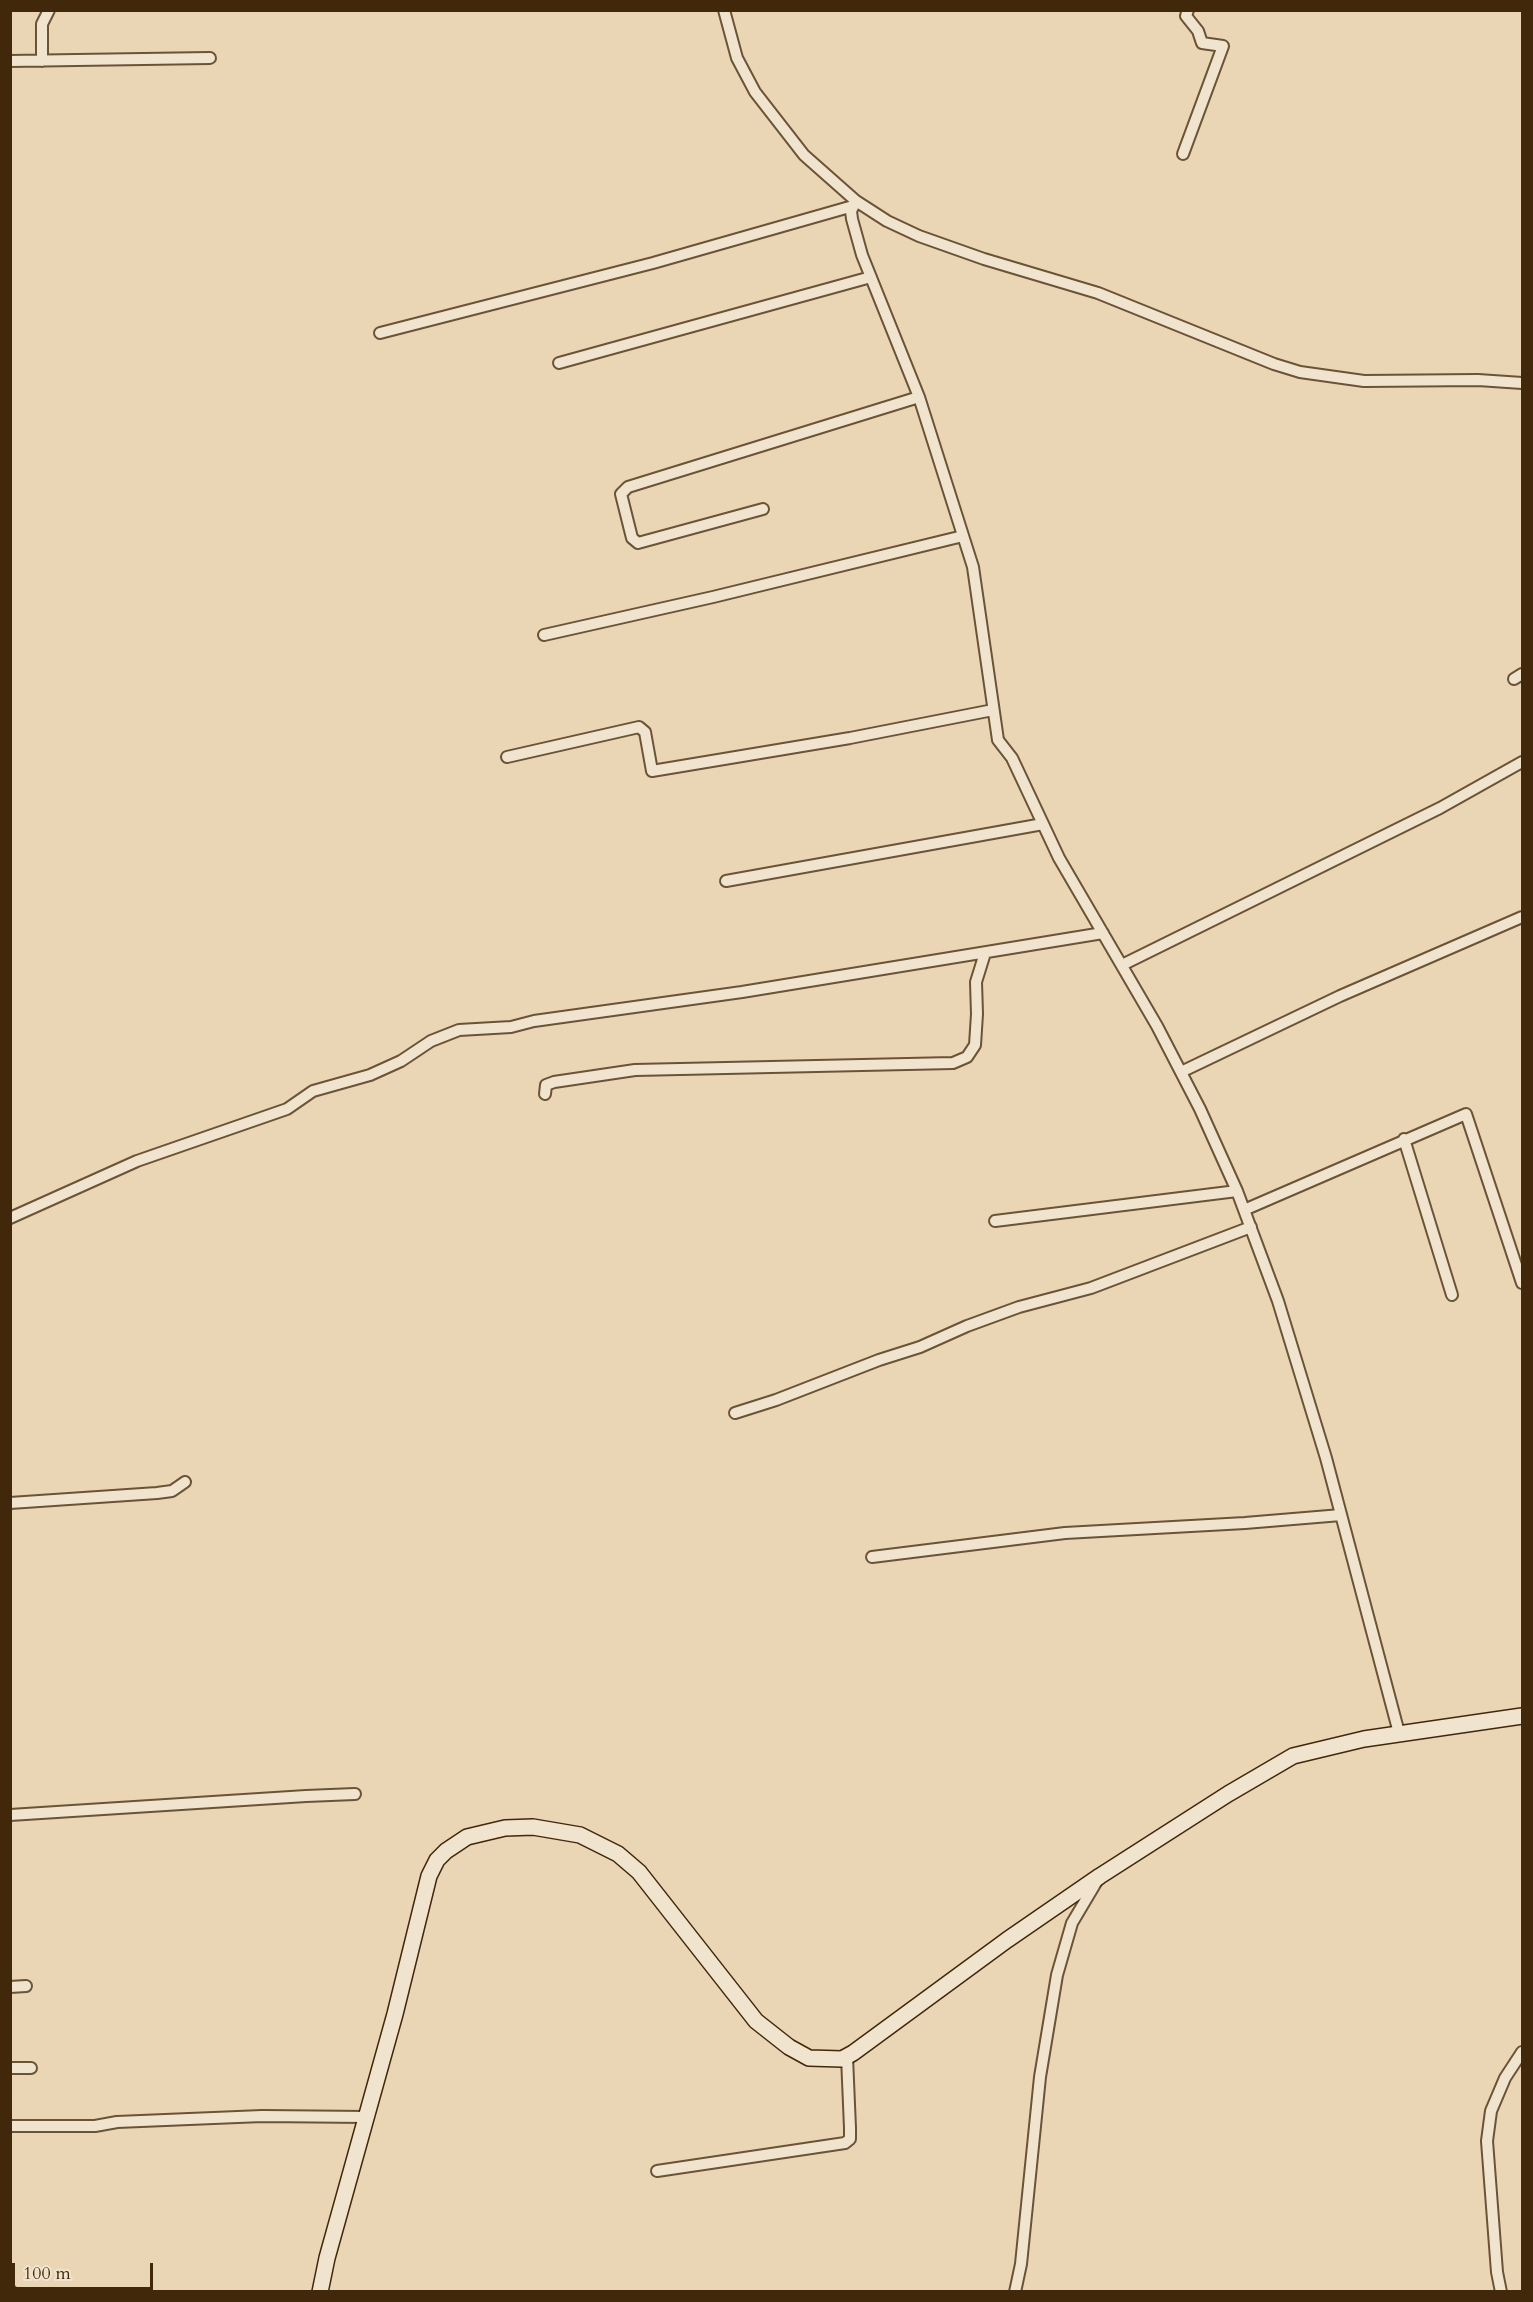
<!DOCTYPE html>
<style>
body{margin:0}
#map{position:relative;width:1533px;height:2302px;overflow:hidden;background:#ead5b5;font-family:Cardo,serif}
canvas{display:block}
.frame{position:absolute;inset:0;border:12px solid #41280b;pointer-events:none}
.scale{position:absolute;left:12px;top:2263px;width:141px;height:27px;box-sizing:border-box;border:3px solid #41280b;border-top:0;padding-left:8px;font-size:18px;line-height:21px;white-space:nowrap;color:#41280b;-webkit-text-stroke:4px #f1e4cf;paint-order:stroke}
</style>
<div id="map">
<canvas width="1533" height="2302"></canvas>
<div class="frame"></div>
<div class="scale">100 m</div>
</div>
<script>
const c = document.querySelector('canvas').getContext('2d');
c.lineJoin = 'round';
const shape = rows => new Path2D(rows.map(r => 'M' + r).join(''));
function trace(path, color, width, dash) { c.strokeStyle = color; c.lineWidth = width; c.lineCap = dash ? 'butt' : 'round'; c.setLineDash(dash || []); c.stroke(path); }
const street = shape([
 [724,10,737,58,755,92,804,155,856,201,887,221,919,236,984,259,1098,293,1274,364,1300,372,1364,381,1478,380,1522,383],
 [10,61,210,58],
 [42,61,42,24,49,10],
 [1183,154,1223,46,1202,43,1198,31,1186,16,1188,10],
 [856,201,851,211,852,219,862,255,919,397,973,567,998,740,1012,758,1059,858,1157,1026,1200,1109,1237,1191,1278,1301,1326,1458,1399,1733],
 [380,333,653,263,853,206],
 [559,363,871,277],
 [763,509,638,543,632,538,621,494,628,487,919,397],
 [544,635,713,597,963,536],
 [1514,679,1522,674],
 [507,757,639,727,645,732,652,771,850,738,993,710],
 [726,881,1043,824],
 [1122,965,1440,808,1522,762],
 [1181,1072,1340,996,1522,917],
 [545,1094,546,1085,554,1082,635,1070,953,1063,967,1057,975,1045,977,1014,976,982,985,953],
 [1404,1139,1452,1295],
 [1244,1210,1466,1114,1522,1283],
 [10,1218,137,1161,287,1109,313,1091,370,1075,401,1061,431,1041,459,1030,511,1027,534,1021,742,992,1103,933],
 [995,1221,1237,1191],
 [735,1413,776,1400,879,1360,920,1347,967,1326,1019,1307,1091,1288,1251,1227],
 [10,1503,157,1493,172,1491,185,1482],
 [872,1557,1065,1533,1245,1523,1341,1515],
 [10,1815,306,1796,355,1794],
 [10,1987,26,1986],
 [10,2068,31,2068],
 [10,2126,95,2126,117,2122,262,2116,367,2117],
 [657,2171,845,2143,850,2139,850,2128,847,2057],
 [10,2291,11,2291],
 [1015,2292,1021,2264,1040,2077,1057,1975,1072,1923,1097,1881],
 [1501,2292,1497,2272,1487,2141,1491,2111,1505,2078,1522,2052]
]);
const secondary = shape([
 [320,2292,327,2258,395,2014,429,1876,437,1860,446,1851,467,1837,505,1828,533,1827,580,1835,618,1854,639,1872,756,2021,789,2047,809,2058,842,2059,853,2053,1007,1940,1100,1876,1228,1794,1293,1756,1364,1739,1522,1716]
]);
trace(street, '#6b5336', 14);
trace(secondary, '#41280b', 18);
trace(street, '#f1e4cf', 10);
trace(secondary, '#f1e4cf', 15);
</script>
